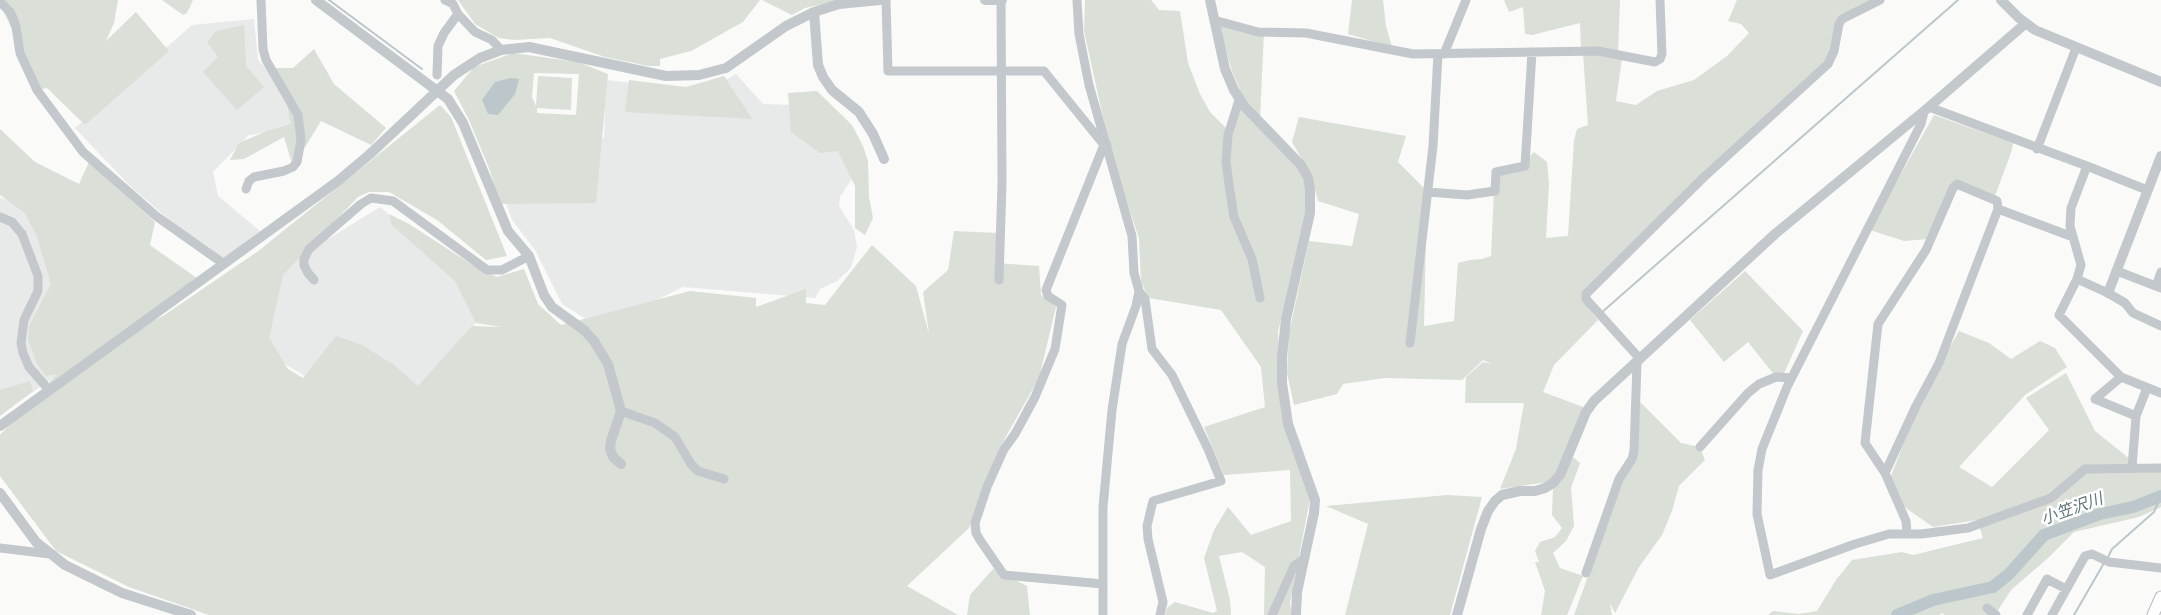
<!DOCTYPE html>
<meta charset="utf-8">
<style>
body{margin:0}
canvas{display:block;background:#fafaf8}
</style>
<canvas width="2161" height="615"></canvas>
<script>
const c = document.querySelector('canvas').getContext('2d');
c.lineJoin = 'round';
function fillPath(path, color) { c.fillStyle = color; c.fill(path, 'evenodd'); }
const shape = rows => new Path2D(rows.map(r => 'M' + r).join(''));
function trace(path, color, width, dash) { c.strokeStyle = color; c.lineWidth = width; c.lineCap = dash ? 'butt' : 'round'; c.setLineDash(dash || []); c.stroke(path); }
function label(font, color, halo, rows, align = 'center') {
  c.font = font + ' "Public Sans","Noto Sans JP",sans-serif'; c.lineWidth = 5; c.setLineDash([]); c.textBaseline = 'middle'; c.strokeStyle = halo; c.fillStyle = color; for (const [text, x, y, turn = 0] of rows) {
    c.save(); c.translate(x, y); c.rotate((+turn || 0) * Math.PI / 180); c.textAlign = isNaN(turn) ? turn : align; if (halo) c.strokeText(text, 0, 0); c.fillText(text, 0, 0); c.restore();
  }
}
const built = shape([
 [254,19,258,60,291,98,294,128,249,135,213,172,218,196,260,231,225,260,182,231,129,185,75,128,192,25],
 [736,74,763,104,795,105,855,148,855,174,840,197,839,206,854,230,857,247,851,268,837,281,820,289,815,298,683,287,600,328,562,304,535,250,512,220,504,197,543,137,604,138,606,80,691,89,726,80],
 [0,198,23,204,51,231,63,371,0,415],
 [380,207,493,301,393,430,205,315]
]);
const green = shape([
 [0,0,118,0,114,23,106,41,136,12,169,51,85,125,47,88,37,90,25,55,0,5],
 [162,0,193,0,187,13,183,15],
 [458,0,760,0,743,22,691,51,660,59,660,66,648,66,605,57,550,38,513,40,499,38,475,24],
 [762,0,840,0,805,8,792,15],
 [1085,0,1151,0,1159,10,1180,11,1188,63,1200,94,1210,112,1226,128,1239,106,1298,168,1306,187,1306,211,1278,332,1281,412,1310,499,1290,603,1292,615,1264,615,1265,567,1242,552,1219,556,1230,600,1231,615,1165,615,1167,608,1175,602,1213,613,1217,611,1204,558,1214,530,1228,507,1251,535,1291,521,1290,470,1224,475,1204,427,1265,407,1261,367,1221,310,1149,298,1141,282,1139,238,1112,158,1084,31],
 [1352,0,1383,0,1386,26,1392,47,1348,34],
 [1504,0,1620,0,1618,52,1581,49,1580,23,1532,35,1525,34,1523,7,1509,12],
 [1737,0,1880,0,1842,19,1828,64,1586,294,1589,309,1598,320,1554,365,1543,392,1583,407,1556,476,1548,482,1500,489,1516,449,1524,403,1465,403,1466,377,1483,362,1492,364,1483,360,1462,380,1385,378,1343,384,1337,394,1294,405,1287,373,1289,333,1309,241,1352,246,1359,214,1318,201,1312,177,1292,142,1299,117,1406,136,1398,162,1427,191,1424,326,1454,321,1458,263,1470,260,1482,259,1491,256,1494,191,1500,172,1520,167,1534,152,1547,162,1549,184,1546,238,1568,236,1574,140,1577,129,1588,125,1583,53,1622,58,1616,101,1636,105,1657,91,1694,80,1727,56,1749,33,1741,24,1728,21],
 [1217,21,1264,32,1260,118,1242,94,1232,71],
 [244,25,246,66,264,87,237,110,203,72,218,57,207,42,216,31],
 [314,49,334,84,386,128,371,145,321,121,293,167,284,137,244,159,230,160,239,143,267,131,291,124,284,90,271,68,293,68],
 [513,53,578,62,608,74,596,203,500,204,489,168,469,120,454,91,474,67],
 [534,73,579,74,576,115,537,113,537,108,571,110,572,78,538,76,536,106,532,97],
 [724,76,752,119,625,112,629,80,686,87],
 [817,91,852,125,863,146,868,161,869,197,873,218,865,235,855,228,855,186,838,151,820,153,791,132,788,93],
 [440,105,451,117,507,256,486,260,437,220,389,192,369,192,358,197,283,275,269,338,288,369,303,378,336,336,362,345,394,365,418,386,472,326,502,327,476,323,455,281,392,225,389,214,409,224,477,268,497,277,524,269,538,304,561,325,690,291,756,298,756,307,806,289,806,303,825,305,872,245,916,286,929,334,923,292,948,270,954,231,999,233,996,263,1039,266,1041,295,1056,307,1039,378,1000,447,969,528,907,586,958,615,209,615,129,587,56,551,0,476,0,435,57,374,46,376,37,364,28,340,29,326,51,284,37,237,25,213,0,195,0,129,35,162,79,184,89,162,155,222,150,245,201,281,133,330,163,316,257,252],
 [1934,115,2013,143,2012,150,1995,196,1954,180,1928,239,1904,241,1867,229,1898,179],
 [1745,271,1803,331,1782,378,1776,377,1748,342,1724,362,1690,320],
 [1959,331,1989,343,2011,359,2040,341,2055,348,2067,367,2025,395,1959,467,1992,487,2049,430,2026,398,2066,373,2095,431,2141,468,2161,466,2161,507,2139,517,2074,532,2048,558,2011,590,1995,615,1944,615,1943,613,1939,615,1768,615,1773,611,1799,614,1817,611,1836,580,1852,560,1902,552,1913,555,1983,538,1977,520,1933,527,1903,506,1891,476,1923,394],
 [30,381,33,391,0,416,0,390],
 [1640,402,1681,443,1700,447,1705,460,1679,486,1672,511,1662,535,1639,567,1615,613,1610,603,1612,615,1574,615,1622,482,1637,454],
 [1573,457,1580,463,1571,488,1574,526,1566,541,1553,553,1560,568,1583,576,1567,615,1541,615,1545,591,1535,562,1539,562,1535,551,1540,542,1555,537,1562,528,1552,515,1553,489,1562,480],
 [1447,495,1482,497,1450,615,1345,615,1368,524,1326,506],
 [993,569,1027,586,1030,615,967,615,970,595]
]);
const water = shape([
 [511,78,519,79,515,94,498,115,488,114,482,100,495,82]
]);
const stream = shape([
 [329,0,422,69],
 [1601,313,1958,0],
 [2107,559,2112,549,2154,512,2161,496],
 [2074,615,2104,563]
]);
const river = shape([
 [1897,615,1933,600,1993,587,2009,574,2044,535,2100,514,2133,507,2161,496]
]);
const minor = shape([
 [886,0,888,71,1044,71,1104,145,1107,145],
 [1077,0,1079,34,1089,85,1132,236,1134,273,1139,291,1136,306,1122,344,1112,410,1103,507,1103,615],
 [0,2,10,12,13,18,16,27,20,53,37,90,83,152,156,216,224,264],
 [458,14,475,32,492,40,501,50],
 [1214,20,1258,32,1306,33,1413,54,1598,51,1655,62,1660,59,1662,54,1660,0],
 [1444,54,1466,0],
 [437,75,438,46,444,33,458,14,453,4,445,0],
 [1239,100,1228,135,1226,161,1229,185,1234,217,1252,259,1260,298],
 [1929,107,2087,166,2147,190],
 [1924,112,1921,124,1787,387,1762,449,1758,470,1757,514,1770,575,1855,544,1889,534,1921,534,1968,528,2051,498,2085,469,2161,468],
 [2037,149,2076,48],
 [2087,166,2071,208,2070,226,2081,265,2077,279,2059,315,2121,377,2161,393],
 [246,189,249,181,254,177,284,171,293,167,297,162,301,140,298,115,266,60,263,49,261,0],
 [1428,192,1467,195,1495,191,1496,172,1525,166,1532,52],
 [0,217,12,222,22,234,38,276,38,291,24,320,21,343,23,353,29,367,49,390],
 [2117,271,2161,288],
 [2077,279,2108,293,2125,303,2133,313,2161,326],
 [314,280,308,273,304,265,304,259,309,249,361,204,371,198,393,201,487,270,502,270,529,256],
 [999,280,1002,183,1001,0],
 [2156,286,2161,272],
 [1139,291,1145,299,1152,349,1172,375,1208,449,1221,481,1153,501,1147,526,1148,539,1163,602,1160,615],
 [1410,343,1433,146,1438,54],
 [1640,359,1586,299,1586,294,1703,178,1828,64,1834,51,1839,24,1842,19,1880,0],
 [2121,377,2095,399,2136,416],
 [621,411,655,423,675,437,691,464,698,471,724,479],
 [1700,447,1748,393,1759,384,1776,377,1791,378],
 [2132,468,2136,416,2147,388],
 [1885,473,1916,406,1939,363,1998,209,2073,237],
 [1907,534,1906,521,1885,473,1865,443,1878,324,1926,250,1953,188,1957,184,1997,201,1998,209],
 [0,548,50,554],
 [1586,573,1619,479,1632,459,1634,451,1637,363],
 [1103,584,1004,575,980,540,976,533,975,523,987,487,1004,449,1015,434,1035,397,1055,349,1062,305,1048,296,1046,290,1104,145],
 [1987,608,1996,615],
 [1272,615,1294,566,1304,559],
 [2027,615,2047,579,2066,589],
 [2052,615,2085,556,2092,554,2109,562,2161,568]
]);
const tertiary = shape([
 [316,0,448,99,463,123,508,231,529,256,544,295,552,307,584,330,594,341,608,364,621,411,611,441,610,449,613,457,621,464],
 [985,0,1002,0],
 [1210,0,1225,69,1234,90,1245,107,1301,165,1308,178,1310,189,1310,213,1286,319,1282,357,1282,383,1288,424,1315,500,1314,513,1297,592,1296,615],
 [2001,0,2019,18,2035,30,2161,82],
 [814,12,818,65,823,77,832,90,859,112,873,134,884,159],
 [2108,293,2161,156],
 [0,426,338,181,370,154,454,75,480,58,501,50,529,47,666,76,699,75,726,68,786,26,814,12,839,4,880,0],
 [0,493,36,542,65,565,122,593,191,615],
 [1457,615,1481,529,1488,511,1495,501,1502,495,1520,491,1535,491,1545,488,1553,483,1560,475,1586,412,1594,401,1775,234,1929,107,2026,23]
]);
const secondary = shape([
 [2153,615,2161,597]
]);
const waterNames = [
 ["小笠沢川",2072,509,-20]
];
fillPath(built, '#e8e9e9');
fillPath(green, '#dadfd7');
fillPath(water, '#bbc7cb');
trace(stream, '#bbc7cb', 2);
trace(river, '#bbc7cb', 12);
trace(secondary, '#b3babf', 13);
trace(minor, '#c3c8cc', 9);
trace(tertiary, '#c3c8cc', 10);
trace(secondary, '#fff', 11);
label('italic 16px', '#60757c', '#fff', waterNames);
</script>
